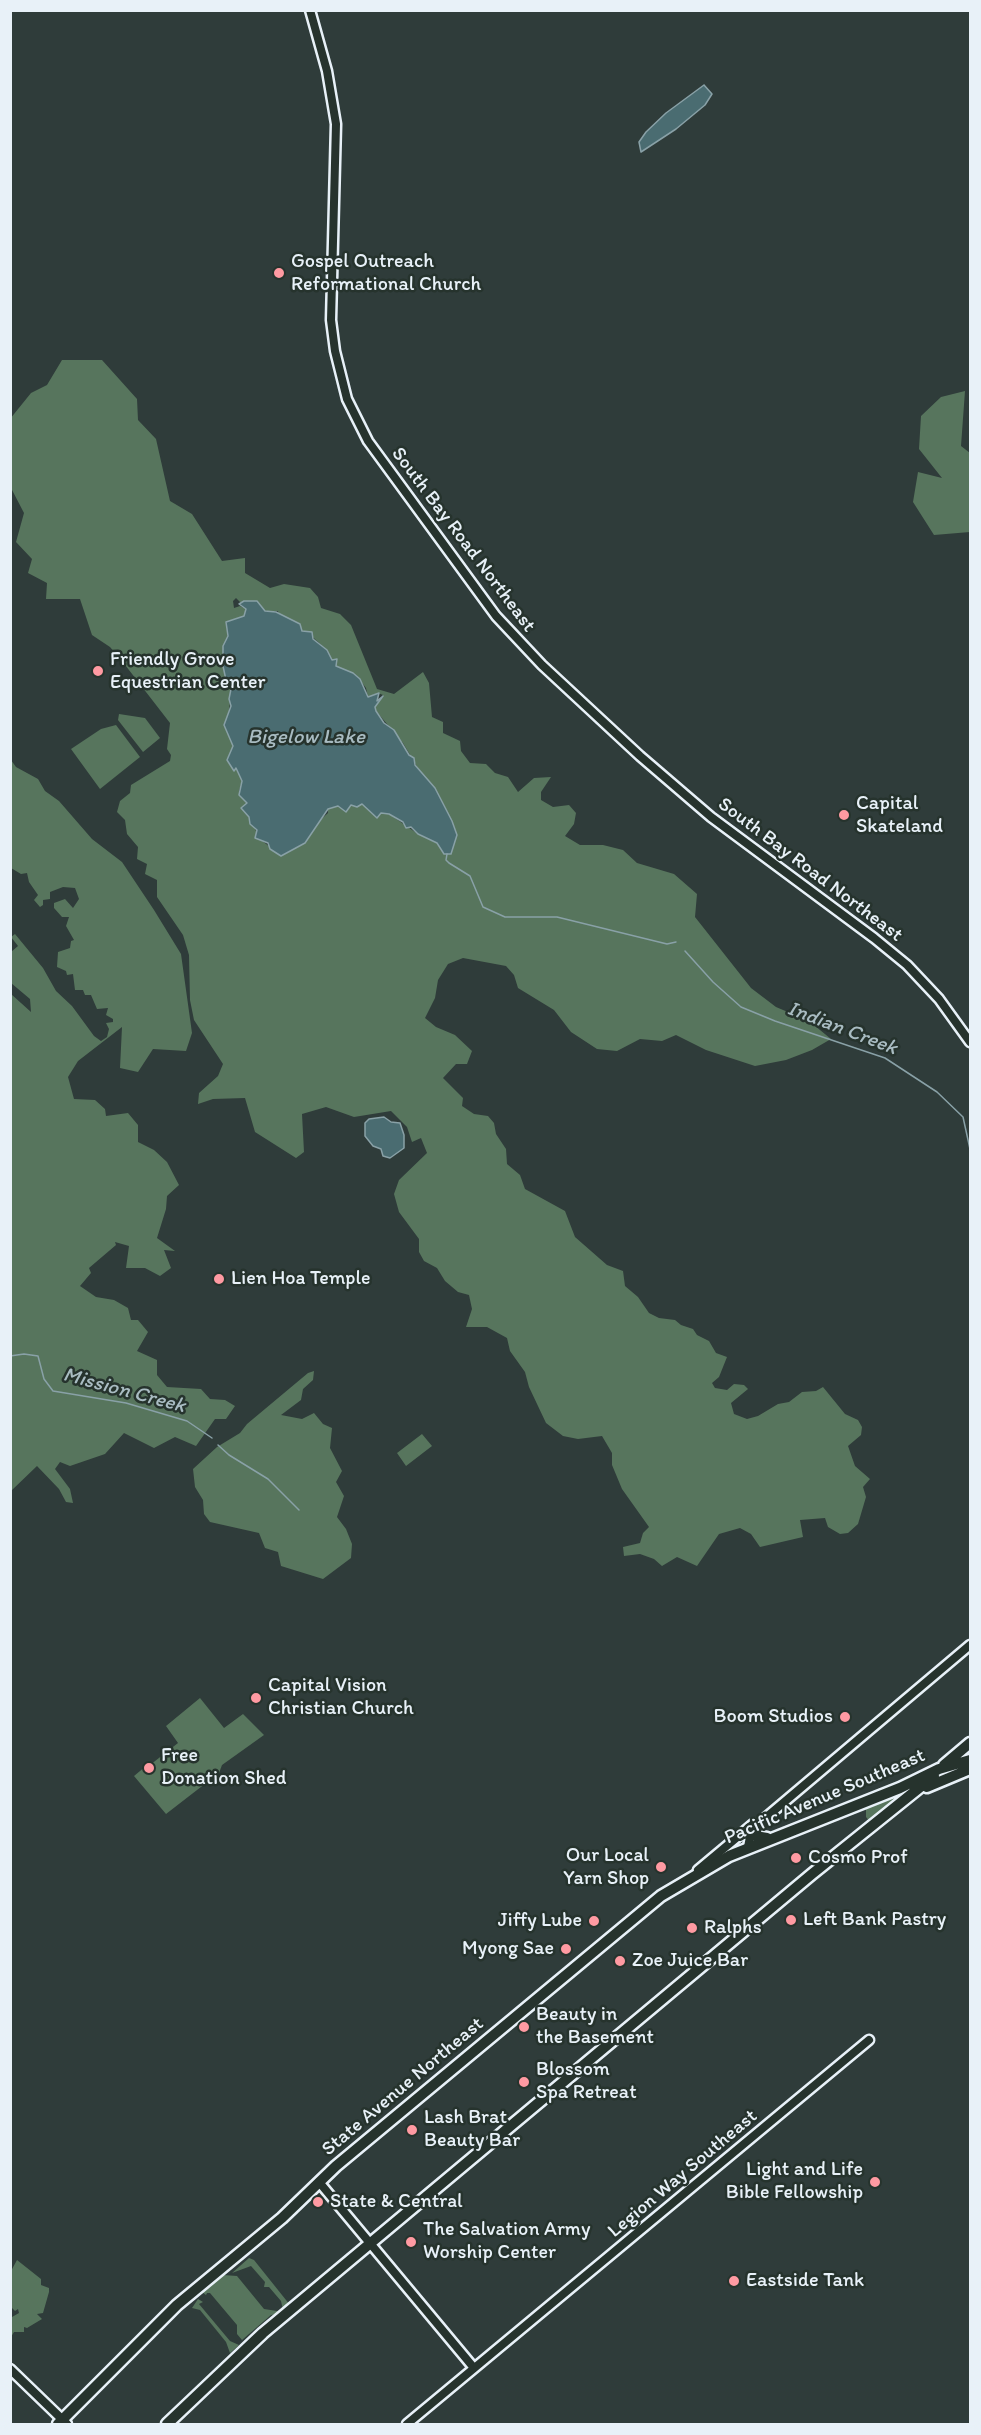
<!DOCTYPE html>
<style>
body{margin:0}
#map{position:relative;width:981px;height:2435px;overflow:hidden;background:#2f3c3a;font-family:Itim,sans-serif}
canvas{display:block}
.frame{position:absolute;inset:0;border:12px solid #e8f1f8;pointer-events:none}
</style>
<div id="map">
<canvas width="981" height="2435"></canvas>
<div class="frame"></div>
</div>
<script>
const c = document.querySelector('canvas').getContext('2d');
c.lineJoin = 'round';
function fillPath(path, color) { c.fillStyle = color; c.fill(path, 'evenodd'); }
const shape = rows => new Path2D(rows.map(r => 'M' + r).join(''));
function trace(path, color, width, dash) { c.strokeStyle = color; c.lineWidth = width; c.lineCap = dash ? 'butt' : 'round'; c.setLineDash(dash || []); c.stroke(path); }
function label(font, color, halo, rows, align = 'center') {
  c.font = font + ' Itim,sans-serif'; c.lineWidth = 5; c.setLineDash([]); c.textBaseline = 'middle'; c.strokeStyle = halo; c.fillStyle = color; for (const [text, x, y, turn = 0] of rows) {
    c.save(); c.translate(x, y); c.rotate((+turn || 0) * Math.PI / 180); c.textAlign = isNaN(turn) ? turn : align; if (halo) c.strokeText(text, 0, 0); c.fillText(text, 0, 0); c.restore();
  }
}
const green = shape([
 [62,360,102,360,137,399,138,420,156,439,170,501,192,514,222,561,245,558,245,573,270,588,284,584,310,588,318,597,321,608,340,614,351,625,377,689,394,694,423,672,429,683,432,717,443,722,443,733,460,741,461,751,470,763,486,764,495,773,508,777,518,792,534,778,551,777,541,792,541,800,553,807,569,805,576,813,574,824,565,836,580,845,603,845,623,850,637,863,674,874,697,894,695,917,751,988,776,1007,809,1021,831,1039,812,1050,786,1060,755,1066,706,1050,676,1035,662,1041,640,1039,617,1051,597,1049,571,1032,554,1010,518,988,514,975,506,966,463,958,448,964,438,980,435,998,425,1018,436,1027,455,1035,472,1051,467,1064,456,1064,443,1078,463,1098,462,1106,474,1114,488,1116,494,1123,496,1134,506,1149,507,1164,520,1175,525,1189,565,1211,575,1237,607,1265,623,1271,625,1286,638,1297,649,1313,659,1318,675,1320,681,1325,693,1329,697,1335,709,1341,716,1353,727,1357,719,1377,712,1383,715,1388,727,1390,734,1384,744,1385,748,1389,731,1403,734,1414,747,1419,758,1416,778,1404,789,1402,802,1392,816,1391,823,1387,845,1414,858,1420,862,1427,861,1435,848,1446,855,1466,870,1479,863,1487,866,1497,858,1524,848,1533,840,1534,828,1527,825,1518,800,1520,803,1537,760,1547,751,1534,740,1528,719,1534,697,1566,677,1557,662,1566,654,1559,640,1554,624,1556,623,1547,640,1543,643,1533,649,1527,622,1489,612,1465,612,1453,602,1436,578,1439,563,1436,546,1423,529,1387,525,1372,510,1351,507,1338,487,1327,466,1327,472,1309,469,1295,458,1292,445,1281,437,1268,424,1261,419,1252,419,1239,399,1212,394,1194,399,1180,427,1153,421,1138,412,1142,407,1127,391,1111,354,1117,326,1107,302,1114,304,1152,296,1158,255,1132,245,1098,213,1099,198,1104,199,1093,218,1076,223,1064,194,1020,190,1000,189,955,183,935,157,897,157,880,145,874,147,864,137,859,138,847,127,834,125,820,117,812,120,801,130,793,131,785,170,761,171,755,167,749,170,723,122,661,110,647,92,635,80,599,46,599,47,583,28,573,32,559,16,542,24,513,11,488,10,419,31,393,47,385],
 [236,598,240,602,255,602,265,611,278,611,279,616,301,625,301,631,307,632,327,650,332,660,336,660,336,666,357,676,366,688,368,697,378,693,383,695,375,707,376,711,403,743,425,780,435,788,452,821,444,854,437,843,418,834,389,814,381,813,376,817,362,804,337,806,328,809,328,813,317,823,305,843,281,856,260,839,249,817,247,803,239,791,242,781,231,754,233,746,227,728,232,684,225,675,223,666,223,646,228,636,226,622,239,620,244,616,246,609,240,606,234,608,233,601],
 [965,391,961,446,970,453,970,532,934,535,913,502,918,472,942,478,919,449,921,416,941,397],
 [119,714,145,718,160,738,143,752,118,720],
 [116,725,140,757,100,789,71,749,101,729],
 [11,760,16,767,38,779,45,791,59,801,92,839,122,862,154,910,181,954,192,1033,186,1051,153,1049,138,1072,120,1068,122,1027,78,1061,68,1077,74,1099,95,1100,105,1109,106,1116,128,1113,138,1125,138,1142,154,1150,167,1162,179,1185,167,1196,166,1209,157,1238,175,1251,164,1250,171,1268,160,1276,145,1268,126,1268,129,1246,115,1242,116,1245,89,1268,91,1273,80,1286,96,1297,114,1300,128,1308,131,1320,138,1320,148,1332,137,1351,157,1360,157,1375,167,1387,201,1389,210,1399,225,1400,235,1406,226,1419,215,1419,196,1446,175,1437,154,1448,124,1433,105,1454,70,1466,60,1462,55,1469,70,1489,73,1503,66,1502,59,1489,37,1466,11,1491,11,994,31,1012,30,999,11,983,11,952,18,946,11,937,15,934,43,968,56,991,72,1006,94,1036,101,1041,107,1037,109,1029,106,1023,113,1022,113,1019,106,1015,108,1008,97,1009,91,995,85,995,83,990,75,990,73,974,67,975,66,971,57,967,58,952,70,948,71,941,74,940,66,926,69,917,62,917,54,908,54,903,65,899,73,908,79,899,75,888,63,887,50,892,50,899,43,900,43,905,40,907,34,900,38,895,29,882,27,873,21,874,11,868],
 [314,1371,313,1380,303,1389,301,1400,281,1415,302,1419,314,1413,323,1424,332,1428,330,1448,342,1471,336,1482,344,1496,337,1517,346,1529,352,1544,351,1558,323,1579,281,1566,278,1552,265,1548,259,1533,210,1522,204,1514,203,1500,195,1487,193,1469,217,1447,240,1433,247,1424,308,1373],
 [422,1434,432,1446,406,1466,397,1453],
 [200,1698,224,1728,243,1714,264,1735,222,1765,219,1773,166,1814,134,1776,146,1766,149,1770,147,1764,150,1765,178,1743,166,1726],
 [901,1794,870,1822,866,1817,866,1808],
 [249,2258,254,2260,290,2305,283,2310,281,2301,269,2287,264,2287,265,2282,251,2266,232,2273],
 [17,2260,41,2279,41,2285,49,2288,49,2292,43,2313,37,2314,42,2319,27,2328,24,2327,24,2332,14,2332,11,2337,12,2317,19,2313,18,2309,15,2311,11,2307,11,2271],
 [223,2275,237,2276,264,2309,277,2311,279,2314,271,2315,242,2340,237,2334,237,2325,210,2293,207,2293,206,2295,202,2292],
 [198,2299,203,2302,199,2304,230,2341,239,2345,230,2353,226,2342,200,2310,192,2308]
]);
const water = shape([
 [704,85,712,94,705,105,676,129,641,152,639,142,646,132,666,113,704,85],
 [244,601,257,601,265,611,276,612,300,624,302,631,312,632,313,639,327,650,332,660,337,659,336,666,353,673,360,679,368,697,379,693,377,701,383,696,375,707,376,711,384,723,394,730,409,755,414,758,415,765,435,788,452,821,457,835,451,854,444,854,437,843,418,834,411,827,406,828,403,822,389,814,381,813,377,818,362,804,357,807,351,805,346,812,338,806,328,809,305,843,281,856,270,849,268,843,255,838,257,830,250,824,249,817,241,808,247,803,239,795,242,781,236,768,234,771,227,760,233,746,224,725,231,706,229,699,232,684,226,680,223,666,223,646,228,636,226,622,244,616,246,609,239,604,244,601],
 [384,1117,391,1122,400,1123,404,1135,404,1148,390,1158,383,1156,381,1149,373,1146,365,1136,365,1123,369,1119,384,1117]
]);
const stream = shape([
 [447,854,446,860,449,863,470,876,483,907,505,917,557,917,667,944,676,942],
 [685,951,713,982,741,1007,775,1021,885,1058,937,1092,963,1117,970,1149],
 [10,1356,24,1354,38,1356,44,1379,53,1391,126,1403,187,1421,212,1438],
 [218,1445,229,1455,268,1479,299,1510]
]);
const minor = shape([
 [310,10,327,71,336,124,331,320,335,351,347,399,368,441,496,616,542,665,640,756,711,817,874,938,907,965,939,999,970,1042],
 [748,1847,751,1832,757,1825,970,1645],
 [698,1870,753,1824],
 [319,2182,474,2368],
 [10,2369,67,2424],
 [407,2424,869,2040]
]);
const major = shape([
 [944,1765,970,1743],
 [927,1787,970,1769],
 [757,1825,755,1836,767,1838],
 [58,2424,177,2305,282,2218,336,2166,661,1896,729,1856,900,1788,939,1769,970,1760],
 [167,2424,263,2333,812,1874,934,1776]
]);
const markers = [
 [279,273,6,"#ff9aa2"],
 [98,671,6,"#ff9aa2"],
 [844,815,6,"#ff9aa2"],
 [219,1279,6,"#ff9aa2"],
 [256,1698,6,"#ff9aa2"],
 [845,1717,6,"#ff9aa2"],
 [149,1768,6,"#ff9aa2"],
 [796,1858,6,"#ff9aa2"],
 [661,1867,6,"#ff9aa2"],
 [791,1920,6,"#ff9aa2"],
 [594,1921,6,"#ff9aa2"],
 [692,1928,6,"#ff9aa2"],
 [566,1949,6,"#ff9aa2"],
 [620,1961,6,"#ff9aa2"],
 [524,2027,6,"#ff9aa2"],
 [524,2082,6,"#ff9aa2"],
 [412,2130,6,"#ff9aa2"],
 [875,2182,6,"#ff9aa2"],
 [318,2202,6,"#ff9aa2"],
 [411,2242,6,"#ff9aa2"],
 [734,2281,6,"#ff9aa2"]
];
const poiNames = [
 ["Gospel Outreach",291,262],
 ["Reformational Church",291,285],
 ["Friendly Grove",110,660],
 ["Equestrian Center",110,683],
 ["Capital",856,804],
 ["Skateland",856,827],
 ["Lien Hoa Temple",231,1279],
 ["Capital Vision",268,1686],
 ["Christian Church",268,1709],
 ["Boom Studios",833,1717,"right"],
 ["Free",161,1756],
 ["Donation Shed",161,1779],
 ["Our Local",649,1856,"right"],
 ["Yarn Shop",649,1879,"right"],
 ["Cosmo Prof",808,1858],
 ["Left Bank Pastry",803,1920],
 ["Jiffy Lube",582,1921,"right"],
 ["Ralphs",704,1928],
 ["Myong Sae",554,1949,"right"],
 ["Zoe Juice Bar",632,1961],
 ["Beauty in",536,2015],
 ["the Basement",536,2038],
 ["Blossom",536,2070],
 ["Spa Retreat",536,2093],
 ["Lash Brat",424,2118],
 ["Beauty Bar",424,2141],
 ["Light and Life",863,2170,"right"],
 ["Bible Fellowship",863,2193,"right"],
 ["State & Central",330,2202],
 ["The Salvation Army",423,2230],
 ["Worship Center",423,2253],
 ["Eastside Tank",746,2281]
];
const streetNames = [
 ["South Bay Road Northeast",463,540,53],
 ["South Bay Road Northeast",810,870,37],
 ["Pacific Avenue Southeast",825,1797,-23],
 ["State Avenue Northeast",403,2087,-40],
 ["Legion Way Southeast",683,2174,-40]
];
const waterNames = [
 ["Bigelow Lake",306,738],
 ["Indian Creek",842,1029,21],
 ["Mission Creek",124,1391,15]
];
fillPath(green, '#57755d');
fillPath(water, '#4a6c71');
trace(water, '#89a1a7', 1.5);
trace(stream, '#89a1a7', 1.5);
trace(minor, '#e8f1f8', 13);
trace(major, '#e8f1f8', 15);
trace(minor, '#26332d', 8);
trace(major, '#26332d', 10);
for (const [x, y, r, color] of markers) { const dot = new Path2D(); dot.arc(x, y, r, 0, 2 * Math.PI); c.fillStyle = color; c.fill(dot); trace(dot, '#26332d', 2); }
label('20px', '#e8f1f8', '#26332d', poiNames, 'left');
label('20px', '#e8f1f8', '#26332d', streetNames);
label('italic 21px', '#a9bcc2', '#26332d', waterNames);
</script>
